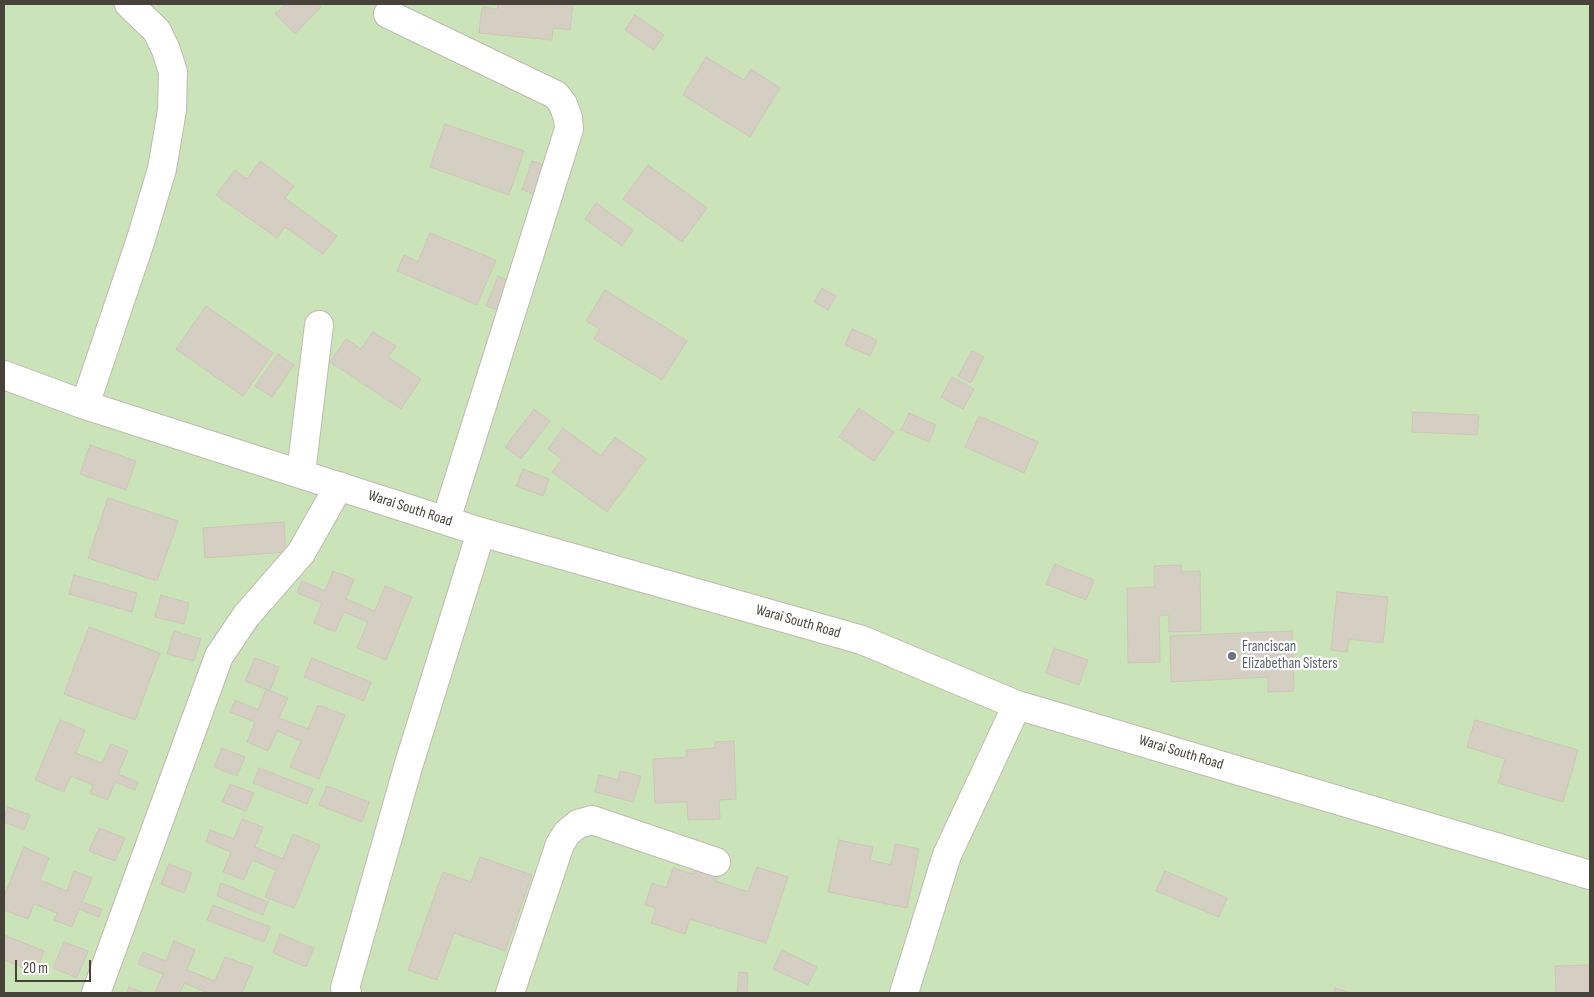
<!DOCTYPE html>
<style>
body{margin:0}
#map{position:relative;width:1594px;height:997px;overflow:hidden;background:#f3f2eb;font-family:"Sofia Sans Condensed",sans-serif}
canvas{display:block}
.frame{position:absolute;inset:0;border:5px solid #47433a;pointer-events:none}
.scale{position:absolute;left:15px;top:960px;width:76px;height:22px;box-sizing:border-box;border:2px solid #47433a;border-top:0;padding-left:6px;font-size:15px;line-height:18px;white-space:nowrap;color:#47433a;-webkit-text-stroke:4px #fff;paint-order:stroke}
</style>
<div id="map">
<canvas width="1594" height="997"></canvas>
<div class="frame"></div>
<div class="scale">20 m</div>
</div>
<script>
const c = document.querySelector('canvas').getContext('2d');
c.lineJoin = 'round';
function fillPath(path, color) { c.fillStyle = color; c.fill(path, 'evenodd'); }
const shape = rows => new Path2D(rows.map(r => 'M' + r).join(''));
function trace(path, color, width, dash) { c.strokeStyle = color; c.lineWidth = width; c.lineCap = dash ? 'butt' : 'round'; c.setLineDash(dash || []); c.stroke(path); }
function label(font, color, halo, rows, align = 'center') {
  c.font = font + ' "Sofia Sans Condensed",sans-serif'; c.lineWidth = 4.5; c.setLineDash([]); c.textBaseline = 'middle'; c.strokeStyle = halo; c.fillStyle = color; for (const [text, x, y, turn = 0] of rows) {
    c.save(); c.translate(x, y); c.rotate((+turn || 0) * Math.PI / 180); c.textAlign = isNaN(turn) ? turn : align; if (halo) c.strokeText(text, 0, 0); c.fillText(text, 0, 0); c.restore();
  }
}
const green = shape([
 [4,4,1590,4,1590,993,4,993]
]);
const building = shape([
 [286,4,318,4,321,7,295,34,275,14,286,4],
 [498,4,573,4,570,30,553,28,552,40,479,33,482,7,497,9,498,4],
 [635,15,664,35,654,50,625,30,635,15],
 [706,57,744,80,751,69,780,88,750,137,683,95,706,57],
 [445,124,524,151,509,195,430,167,445,124],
 [260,161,294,186,285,198,337,236,323,254,285,227,277,238,216,195,235,170,247,179,260,161],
 [532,161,547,166,538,195,522,190,532,161],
 [648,165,707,208,682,242,623,199,648,165],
 [596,203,633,230,622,246,585,219,596,203],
 [430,233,496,260,477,305,397,271,404,255,418,262,430,233],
 [498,276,512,282,501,311,486,306,498,276],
 [822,288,836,296,828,310,814,302,822,288],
 [605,290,687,341,662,380,594,339,600,329,586,321,605,290],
 [206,306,273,353,243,396,176,349,206,306],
 [852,329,877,340,870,356,845,345,852,329],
 [373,332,396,346,388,357,421,379,401,409,330,362,346,339,361,349,373,332],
 [972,351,984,357,971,383,958,376,972,351],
 [278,354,294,365,272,397,255,386,278,354],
 [952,377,974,389,963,409,941,397,952,377],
 [859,408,894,432,874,461,839,437,859,408],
 [534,409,550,421,521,459,505,447,534,409],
 [1413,412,1479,415,1477,435,1412,432,1413,412],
 [909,413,936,425,929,442,901,430,909,413],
 [979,416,1038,442,1024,473,965,447,979,416],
 [563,428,601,456,615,437,646,459,607,512,552,472,562,459,548,449,563,428],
 [90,445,136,461,126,490,80,474,90,445],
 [523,469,549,479,543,496,516,486,523,469],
 [108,498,178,521,157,581,88,558,108,498],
 [284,522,286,552,205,558,203,528,284,522],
 [1055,564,1094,580,1086,600,1046,584,1055,564],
 [1181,565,1182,572,1200,571,1201,631,1169,632,1169,615,1159,616,1160,662,1128,663,1127,588,1154,587,1154,566,1181,565],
 [333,571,354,579,346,599,375,611,385,586,412,597,386,660,357,648,368,622,344,612,335,632,314,623,322,603,297,593,302,581,325,591,333,571],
 [74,575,137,593,132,612,69,594,74,575],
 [1337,592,1388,597,1383,643,1349,639,1347,652,1331,650,1337,592],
 [161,595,189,603,184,624,155,617,161,595],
 [89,627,160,653,135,720,64,694,89,627],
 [174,631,201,639,194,661,167,654,174,631],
 [1292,631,1294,691,1268,692,1268,677,1171,682,1170,636,1292,631],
 [1054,648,1088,660,1079,685,1046,673,1054,648],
 [255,658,279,667,270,691,245,681,255,658],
 [312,658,371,682,364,701,304,677,312,658],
 [266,689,288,698,279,718,308,729,318,705,345,715,319,779,290,767,301,741,277,731,268,751,247,742,255,722,230,712,235,700,258,710,266,689],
 [60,720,85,730,76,753,102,763,111,744,128,751,118,774,138,782,135,790,115,782,108,800,90,793,93,785,71,776,64,792,35,780,60,720],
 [1475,720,1578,750,1563,802,1498,783,1505,759,1467,747,1475,720],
 [734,741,736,799,719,800,720,819,688,820,687,802,655,803,653,759,687,757,686,750,715,748,715,742,734,741],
 [222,748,245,757,237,776,214,767,222,748],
 [259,768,313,789,307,804,253,783,259,768],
 [620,771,641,776,633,802,595,792,599,775,618,780,620,771],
 [230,784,254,793,246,811,222,802,230,784],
 [327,786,369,802,362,822,319,805,327,786],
 [8,807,30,815,24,830,4,822,4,817,8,807],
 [242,819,263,827,255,847,283,859,293,834,320,845,294,908,265,897,276,870,252,860,244,880,223,872,231,852,206,842,210,830,234,839,242,819],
 [99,828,125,838,115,861,89,851,99,828],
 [839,840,873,847,870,860,891,865,895,844,919,849,907,908,828,892,839,840],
 [24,847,49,858,40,880,67,891,74,871,92,878,82,902,102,909,99,917,79,909,72,927,54,920,57,913,34,904,28,919,4,910,4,896,24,847],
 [480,857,532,875,505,951,454,933,437,980,408,970,443,872,471,882,480,857],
 [697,863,720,870,716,881,748,892,757,867,788,877,766,943,690,919,685,934,651,923,656,908,645,905,652,883,666,888,673,868,693,874,697,863],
 [169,864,192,873,184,893,161,884,169,864],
 [1165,871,1227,898,1219,917,1156,891,1165,871],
 [221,883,268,902,263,915,217,896,221,883],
 [213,905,270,927,264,942,207,920,213,905],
 [280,934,314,948,306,967,273,953,280,934],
 [4,935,44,951,36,973,4,960,4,935],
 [174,941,195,950,187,970,215,981,225,957,253,967,242,993,208,993,184,983,180,993,155,993,163,974,138,964,143,952,166,961,174,941],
 [64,942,88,951,77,978,53,968,64,942],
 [782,950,817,967,808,985,773,969,782,950],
 [1590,965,1590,993,1556,993,1555,966,1590,965],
 [739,972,748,973,747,993,737,993,739,972],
 [129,987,144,993,127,993,129,987],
 [1335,988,1348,992,1348,993,1334,993,1335,988]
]);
const minor = shape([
 [388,14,556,95,563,104,568,118,569,129,446,520],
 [4,375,85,405,481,532,862,640,1017,705,1590,875],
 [85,405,141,239,162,169,172,110,173,72,166,50,157,31,129,4],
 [301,473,319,325],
 [96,993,219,656,246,616,301,553,339,486],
 [347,993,345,988,408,767,481,532],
 [510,993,560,844,567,833,578,824,592,820,716,862],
 [904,993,947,855,1017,705]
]);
const markers = [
 [1232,656,5,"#6b7280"]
];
const streetNames = [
 ["Warai South Road",410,509,18],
 ["Warai South Road",798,622,16],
 ["Warai South Road",1181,753,17]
];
const worshipNames = [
 ["Franciscan",1242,647],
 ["Elizabethan Sisters",1242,664]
];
fillPath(green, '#cbe3b9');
fillPath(building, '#d4cfc2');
trace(building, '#cec7b6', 1);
trace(minor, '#bebaae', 30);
trace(minor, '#fff', 28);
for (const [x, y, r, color] of markers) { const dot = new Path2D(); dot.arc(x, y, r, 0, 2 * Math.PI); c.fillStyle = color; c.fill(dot); trace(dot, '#fff', 2); }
label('15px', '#47433a', '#fff', streetNames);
label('15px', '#5b616d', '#fff', worshipNames, 'left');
</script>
